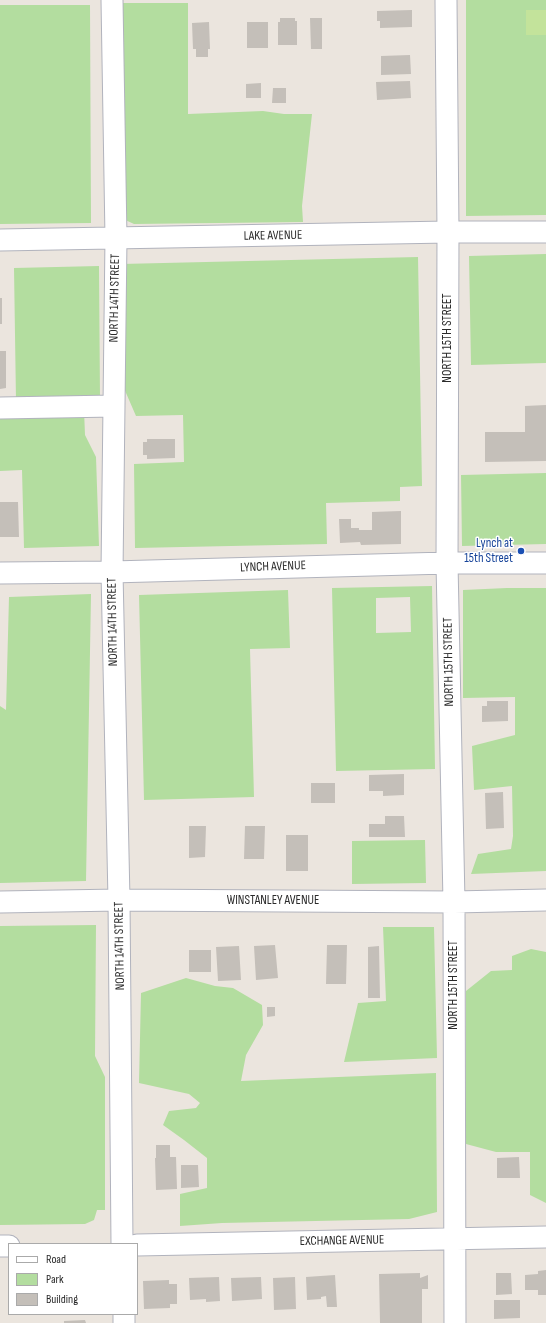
<!DOCTYPE html>
<style>
body{margin:0}
#map{position:relative;width:546px;height:1323px;overflow:hidden;background:#ebe5de;font-family:"Sofia Sans Condensed",sans-serif}
canvas{display:block}
.legend{position:absolute;left:8px;top:1243px;width:130px;height:72px;box-sizing:border-box;background:#fff;border:1px solid #aaa;margin:0;padding:5px 7px;list-style:none;font-size:12px;color:#2a2a2a}
.legend li{display:flex;align-items:center;gap:8px;height:20px}
.legend b{width:20px;border:1px solid #aaa}
</style>
<div id="map">
<canvas width="546" height="1323"></canvas>
<ul class="legend">
<li><b style="height:5px;background:#fff"></b>Road</li>
<li><b style="height:11px;background:#b3dd9f"></b>Park</li>
<li><b style="height:11px;background:#c4bfb9"></b>Building</li>
</ul>
</div>
<script>
const c = document.querySelector('canvas').getContext('2d');
c.lineJoin = 'round';
function fillPath(path, color) { c.fillStyle = color; c.fill(path, 'evenodd'); }
const shape = rows => new Path2D(rows.map(r => 'M' + r).join(''));
function trace(path, color, width, dash) { c.strokeStyle = color; c.lineWidth = width; c.lineCap = dash ? 'butt' : 'round'; c.setLineDash(dash || []); c.stroke(path); }
function label(font, color, halo, rows, align = 'center') {
  c.font = font + ' "Sofia Sans Condensed",sans-serif'; c.lineWidth = 3; c.setLineDash([]); c.textBaseline = 'middle'; c.strokeStyle = halo; c.fillStyle = color; for (const [text, x, y, turn = 0] of rows) {
    c.save(); c.translate(x, y); c.rotate((+turn || 0) * Math.PI / 180); c.textAlign = isNaN(turn) ? turn : align; if (halo) c.strokeText(text, 0, 0); c.fillText(text, 0, 0); c.restore();
  }
}
const green = shape([
 [466,0,546,0,546,10,526,11,526,35,546,35,546,215,466,216],
 [120,3,188,3,188,114,263,111,284,114,312,114,302,206,303,222,134,224,121,218],
 [0,5,90,5,91,223,0,224],
 [546,254,546,363,471,365,469,256],
 [418,257,422,486,400,487,400,501,326,503,327,544,135,548,134,464,184,462,183,415,136,416,123,386,121,264],
 [99,266,100,399,16,401,14,268],
 [84,410,85,435,96,457,99,546,24,548,22,470,0,471,0,413],
 [546,473,546,544,462,546,461,475],
 [432,586,435,769,336,771,332,588],
 [410,597,411,632,376,633,376,598],
 [507,588,546,588,546,871,471,874,478,854,511,849,513,836,512,786,474,790,472,746,515,735,515,697,463,698,463,590],
 [288,590,290,648,250,649,254,797,144,800,139,595],
 [91,594,86,881,0,883,0,706,6,710,9,597],
 [425,840,426,883,352,884,352,841],
 [96,925,95,1056,105,1077,105,1210,97,1210,94,1220,85,1224,0,1225,0,926],
 [383,927,434,927,437,1058,344,1062,358,1003,386,1001],
 [531,949,546,952,546,1203,530,1195,530,1152,496,1152,466,1144,466,991,491,971,512,970,512,956],
 [186,978,215,986,233,988,262,1005,263,1025,246,1055,241,1081,436,1073,437,1212,409,1219,222,1223,180,1226,180,1194,207,1188,207,1158,184,1140,163,1125,169,1111,196,1108,200,1103,189,1094,139,1083,141,993]
]);
const pitch = shape([
 [526,10,546,10,546,35,526,35]
]);
const building = shape([
 [412,10,412,27,380,28,380,21,377,21,377,11],
 [280,18,295,18,295,21,297,21,297,45,278,45,278,22,280,22],
 [310,18,322,18,322,49,311,49],
 [209,22,210,49,208,49,208,57,196,57,196,49,193,49,192,23],
 [247,22,268,22,268,48,247,48],
 [410,55,411,74,381,75,381,56],
 [410,81,411,98,377,100,376,82],
 [261,83,261,98,246,98,246,84],
 [273,88,286,88,286,103,272,103],
 [0,298,2,298,2,324,0,324],
 [0,351,6,351,6,388,0,389],
 [546,405,546,461,485,462,485,432,525,432,525,406],
 [147,439,175,439,175,458,147,459,147,455,143,455,143,442,147,442],
 [0,502,18,502,19,537,0,537],
 [401,511,401,544,361,545,360,542,340,543,339,519,351,519,351,528,359,528,359,530,372,530,372,512],
 [487,701,508,701,508,721,482,722,482,706,487,706],
 [404,774,404,795,383,796,383,791,369,791,369,775],
 [311,783,335,783,335,803,311,803],
 [503,792,504,828,486,829,485,793],
 [385,816,404,816,405,837,369,837,369,824,385,824],
 [189,826,206,826,205,857,189,858],
 [245,826,265,826,264,859,244,859],
 [286,835,308,835,308,871,286,871],
 [275,945,278,978,256,980,254,946],
 [327,945,347,945,346,984,326,984],
 [239,946,241,980,218,981,216,947],
 [379,946,380,998,368,998,368,947],
 [189,950,211,950,211,972,189,972],
 [267,1007,275,1007,275,1016,267,1017],
 [156,1145,170,1145,170,1157,176,1157,177,1189,156,1190,155,1158,156,1158],
 [519,1157,520,1178,497,1178,497,1158],
 [181,1165,198,1165,199,1187,181,1188],
 [546,1270,546,1295,538,1295,538,1290,525,1290,525,1275,538,1274,538,1271],
 [420,1273,420,1278,428,1275,428,1289,422,1289,422,1323,380,1323,379,1274],
 [496,1273,511,1273,512,1294,496,1295],
 [335,1275,337,1307,327,1307,326,1296,321,1297,321,1299,307,1300,306,1277],
 [219,1277,220,1301,206,1302,206,1299,190,1300,189,1278],
 [261,1277,262,1299,232,1301,231,1278],
 [295,1277,296,1309,274,1310,273,1278],
 [169,1280,169,1284,177,1284,177,1304,170,1304,170,1308,144,1309,143,1281],
 [494,1300,520,1300,520,1318,494,1319],
 [85,1320,86,1323,64,1323,64,1321]
]);
const minor = shape([
 [112,0,116,238,112,572,119,900,122,1244],
 [446,0,448,232,447,563,454,902,455,1323],
 [0,240,448,232,546,232],
 [0,408,114,406],
 [0,573,112,572,447,563,546,563],
 [0,902,119,900,454,902,546,900],
 [137,1245,546,1237],
 [0,1246,9,1246],
 [124,1314,124,1323]
]);
const markers = [
 [521,551,4,"#1a4fb4"]
];
const streetNames = [
 ["LAKE AVENUE",273,236,-1],
 ["NORTH 14TH STREET",115,298,-89],
 ["NORTH 15TH STREET",448,338,-90],
 ["LYNCH AVENUE",273,567,-2],
 ["NORTH 14TH STREET",113,622,-91],
 ["NORTH 15TH STREET",449,662,-91],
 ["WINSTANLEY AVENUE",273,901],
 ["NORTH 14TH STREET",120,946,-91],
 ["NORTH 15TH STREET",454,985,-90],
 ["EXCHANGE AVENUE",342,1241,-1]
];
const transitNames = [
 ["Lynch at",513,544],
 ["15th Street",513,559]
];
fillPath(green, '#b3dd9f');
fillPath(pitch, '#c3e39b');
fillPath(building, '#c4bfb9');
trace(minor, '#b1b3bd', 23);
trace(minor, '#fff', 21);
for (const [x, y, r, color] of markers) { const dot = new Path2D(); dot.arc(x, y, r, 0, 2 * Math.PI); c.fillStyle = color; c.fill(dot); trace(dot, '#fff', 1.5); }
label('13px', '#2a2a2a', '#fff', streetNames);
label('13px', '#164399', '#fff', transitNames, 'right');
</script>
